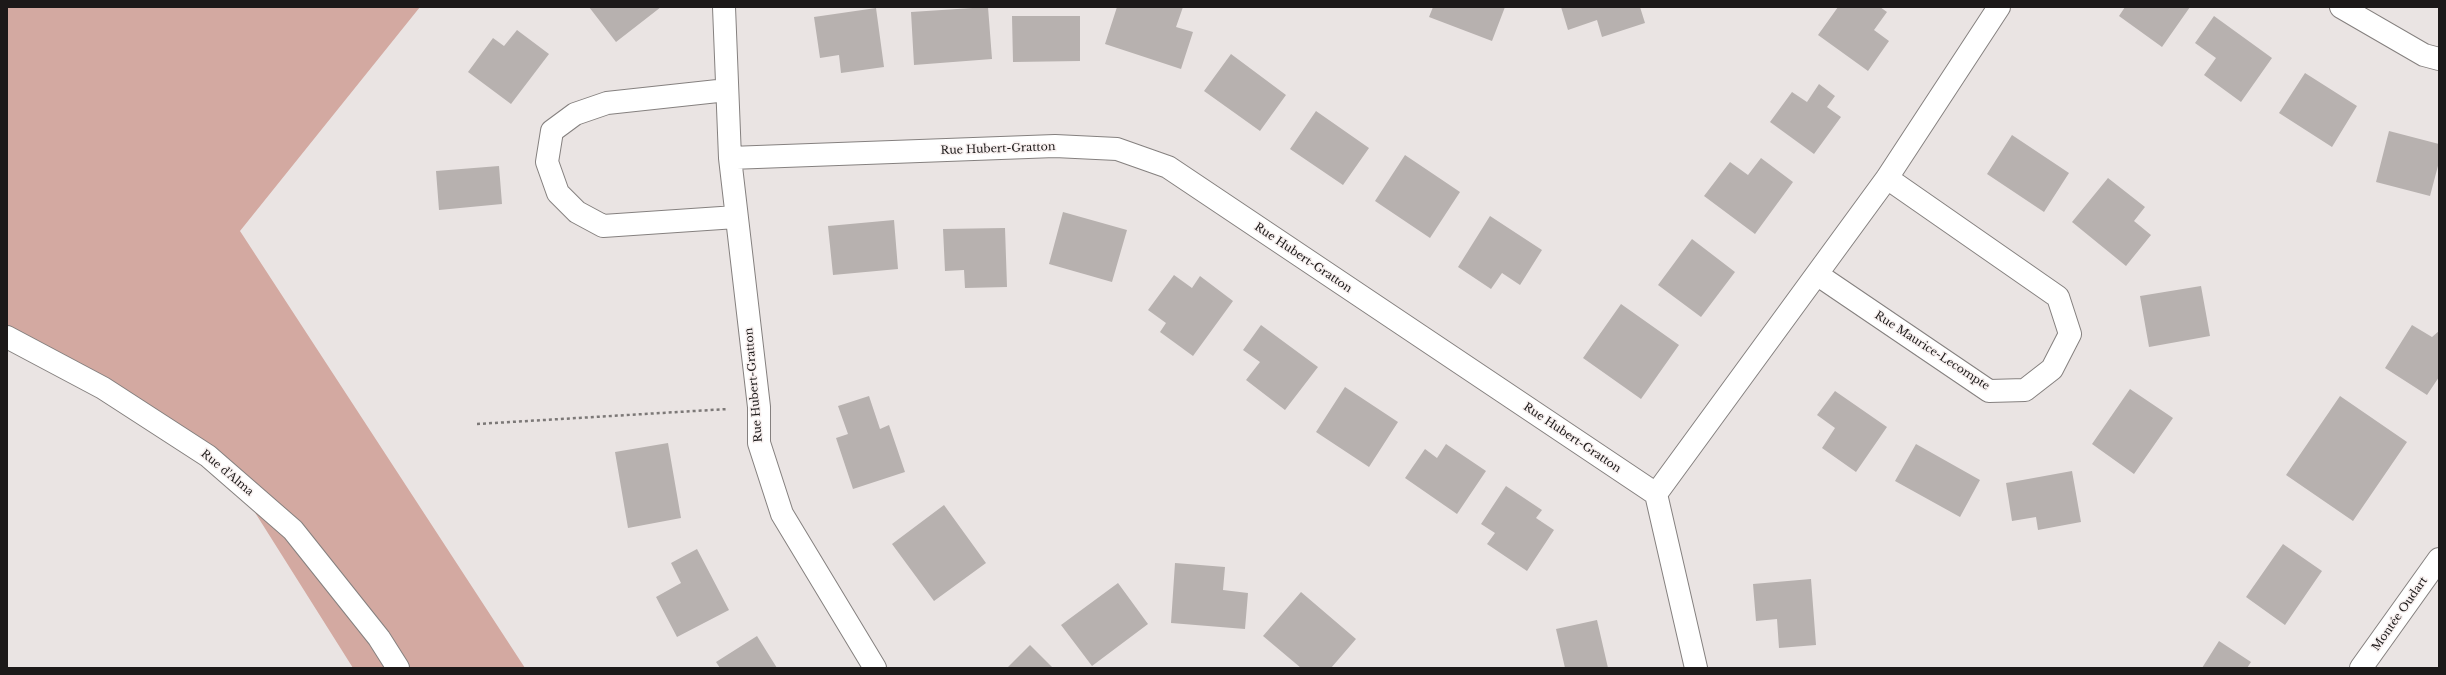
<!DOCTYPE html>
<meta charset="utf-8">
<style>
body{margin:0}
#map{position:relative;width:2446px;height:675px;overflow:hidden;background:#eae4e3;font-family:"Libre Baskerville",serif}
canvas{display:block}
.frame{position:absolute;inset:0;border:8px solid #1c1919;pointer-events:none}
</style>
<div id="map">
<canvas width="2446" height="675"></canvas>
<div class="frame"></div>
</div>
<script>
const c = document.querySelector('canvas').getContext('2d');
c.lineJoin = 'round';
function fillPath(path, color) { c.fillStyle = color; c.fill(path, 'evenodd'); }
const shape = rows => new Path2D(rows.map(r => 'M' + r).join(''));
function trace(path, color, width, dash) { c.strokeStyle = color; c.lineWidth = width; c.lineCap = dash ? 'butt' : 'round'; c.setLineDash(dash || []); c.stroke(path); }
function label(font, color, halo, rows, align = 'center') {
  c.font = font + ' "Libre Baskerville",serif'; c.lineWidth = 3; c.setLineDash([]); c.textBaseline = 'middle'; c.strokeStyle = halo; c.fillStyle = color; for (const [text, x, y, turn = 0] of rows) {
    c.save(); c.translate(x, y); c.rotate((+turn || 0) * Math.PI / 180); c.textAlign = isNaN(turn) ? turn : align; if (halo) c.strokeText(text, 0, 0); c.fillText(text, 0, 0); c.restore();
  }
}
const forest = shape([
 [7,7,420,7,240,231,525,668,353,668,232,476,7,333]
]);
const building = shape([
 [589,7,661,7,616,42],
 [988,7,992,59,914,65,911,12],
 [1117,7,1183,7,1176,27,1193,32,1181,69,1105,44],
 [1433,7,1505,7,1492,41,1429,17],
 [1561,7,1640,7,1645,23,1602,37,1597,20,1568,30],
 [1838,7,1880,7,1887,12,1874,30,1889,41,1868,71,1818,35],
 [2125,7,2190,7,2162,47,2119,16],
 [876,8,884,67,841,73,839,55,820,58,814,17],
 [1012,16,1080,16,1080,61,1013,62],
 [2214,16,2272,58,2241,102,2204,75,2216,58,2195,43],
 [517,30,549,54,511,104,468,72,493,38,504,46],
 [1231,54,1286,95,1260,131,1204,91],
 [2305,73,2357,106,2332,147,2279,113],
 [1819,84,1835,96,1827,107,1841,117,1814,154,1770,122,1792,92,1807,102],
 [1316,111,1369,148,1343,185,1290,149],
 [2389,131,2439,144,2439,162,2430,196,2376,182],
 [2012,135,2069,173,2044,212,1987,174],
 [1405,155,1460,192,1430,238,1375,201],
 [1761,158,1793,182,1755,234,1704,196,1730,162,1748,175],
 [499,166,502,204,439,210,436,171],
 [2108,178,2145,207,2134,221,2151,235,2126,266,2072,222],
 [1063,212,1127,230,1112,282,1049,264],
 [1490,216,1542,250,1520,285,1502,273,1491,289,1458,267],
 [894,220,898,269,833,275,828,226],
 [1005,228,1007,287,965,288,964,270,945,271,943,229],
 [1692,239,1735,272,1701,317,1658,285],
 [1174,275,1192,288,1200,276,1233,301,1193,356,1160,332,1166,323,1148,310],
 [2201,286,2210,336,2149,347,2140,296],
 [1621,304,1679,345,1641,399,1583,358],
 [1261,325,1318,367,1285,410,1246,380,1260,362,1243,350],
 [2412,325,2432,337,2439,331,2439,377,2427,395,2385,368],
 [1345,387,1398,422,1369,467,1316,432],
 [2130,389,2173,418,2134,474,2092,444],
 [1835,391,1887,427,1856,472,1822,448,1835,428,1817,415],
 [869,396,880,429,889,425,905,472,853,489,836,438,848,434,838,406],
 [2340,396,2407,442,2353,521,2286,475],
 [668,443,681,518,628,528,615,452],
 [1446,444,1486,471,1457,514,1405,478,1425,449,1437,458],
 [1916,444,1980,480,1960,517,1895,481],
 [2072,471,2081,522,2038,530,2036,517,2012,521,2006,483],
 [1506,486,1542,510,1536,518,1554,530,1527,571,1487,544,1495,533,1481,524],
 [944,505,986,563,934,601,892,544],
 [2283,544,2322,571,2285,625,2246,597],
 [697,549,729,610,677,637,656,597,681,583,671,563],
 [1175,563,1225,567,1223,590,1248,593,1245,629,1171,623],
 [1811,579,1816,645,1779,648,1777,619,1756,621,1753,584],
 [1118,583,1148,624,1092,666,1061,625],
 [1301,592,1356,639,1331,668,1301,668,1263,636],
 [1597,620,1608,668,1565,668,1556,629],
 [757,636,777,668,720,668,716,662],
 [2219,641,2251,662,2247,668,2202,668],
 [1030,645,1053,668,1007,668]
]);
const path = shape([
 [477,424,728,409]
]);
const minor = shape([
 [724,7,730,158,759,407,759,443,782,514,875,668],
 [2341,7,2424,55,2439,59],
 [727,90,607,103,575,114,552,131,547,162,558,193,577,212,603,226,736,217],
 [730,158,1055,146,1117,149,1168,167,1656,494,1696,668],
 [1818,275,1989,391,2025,390,2052,369,2070,334,2058,297,1887,178],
 [7,337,103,388,208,456,293,530,379,638,398,668],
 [1656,494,1887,178,1999,7],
 [2361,668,2439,559]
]);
const streetNames = [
 ["Rue Hubert-Gratton",998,149,-2],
 ["Rue Hubert-Gratton",1303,258,34],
 ["Rue Maurice-Lecompte",1932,351,33],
 ["Rue Hubert-Gratton",754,385,-95],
 ["Rue Hubert-Gratton",1572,438,34],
 ["Rue d'Alma",227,473,40],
 ["Montée Oudart",2400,614,-55]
];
fillPath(forest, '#d3a9a1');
fillPath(building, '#b7b1af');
trace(minor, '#85807f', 24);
trace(path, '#7c7877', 2.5, [3, 3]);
trace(minor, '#fff', 22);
label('11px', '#1c1919', '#f8f1f0', streetNames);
</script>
